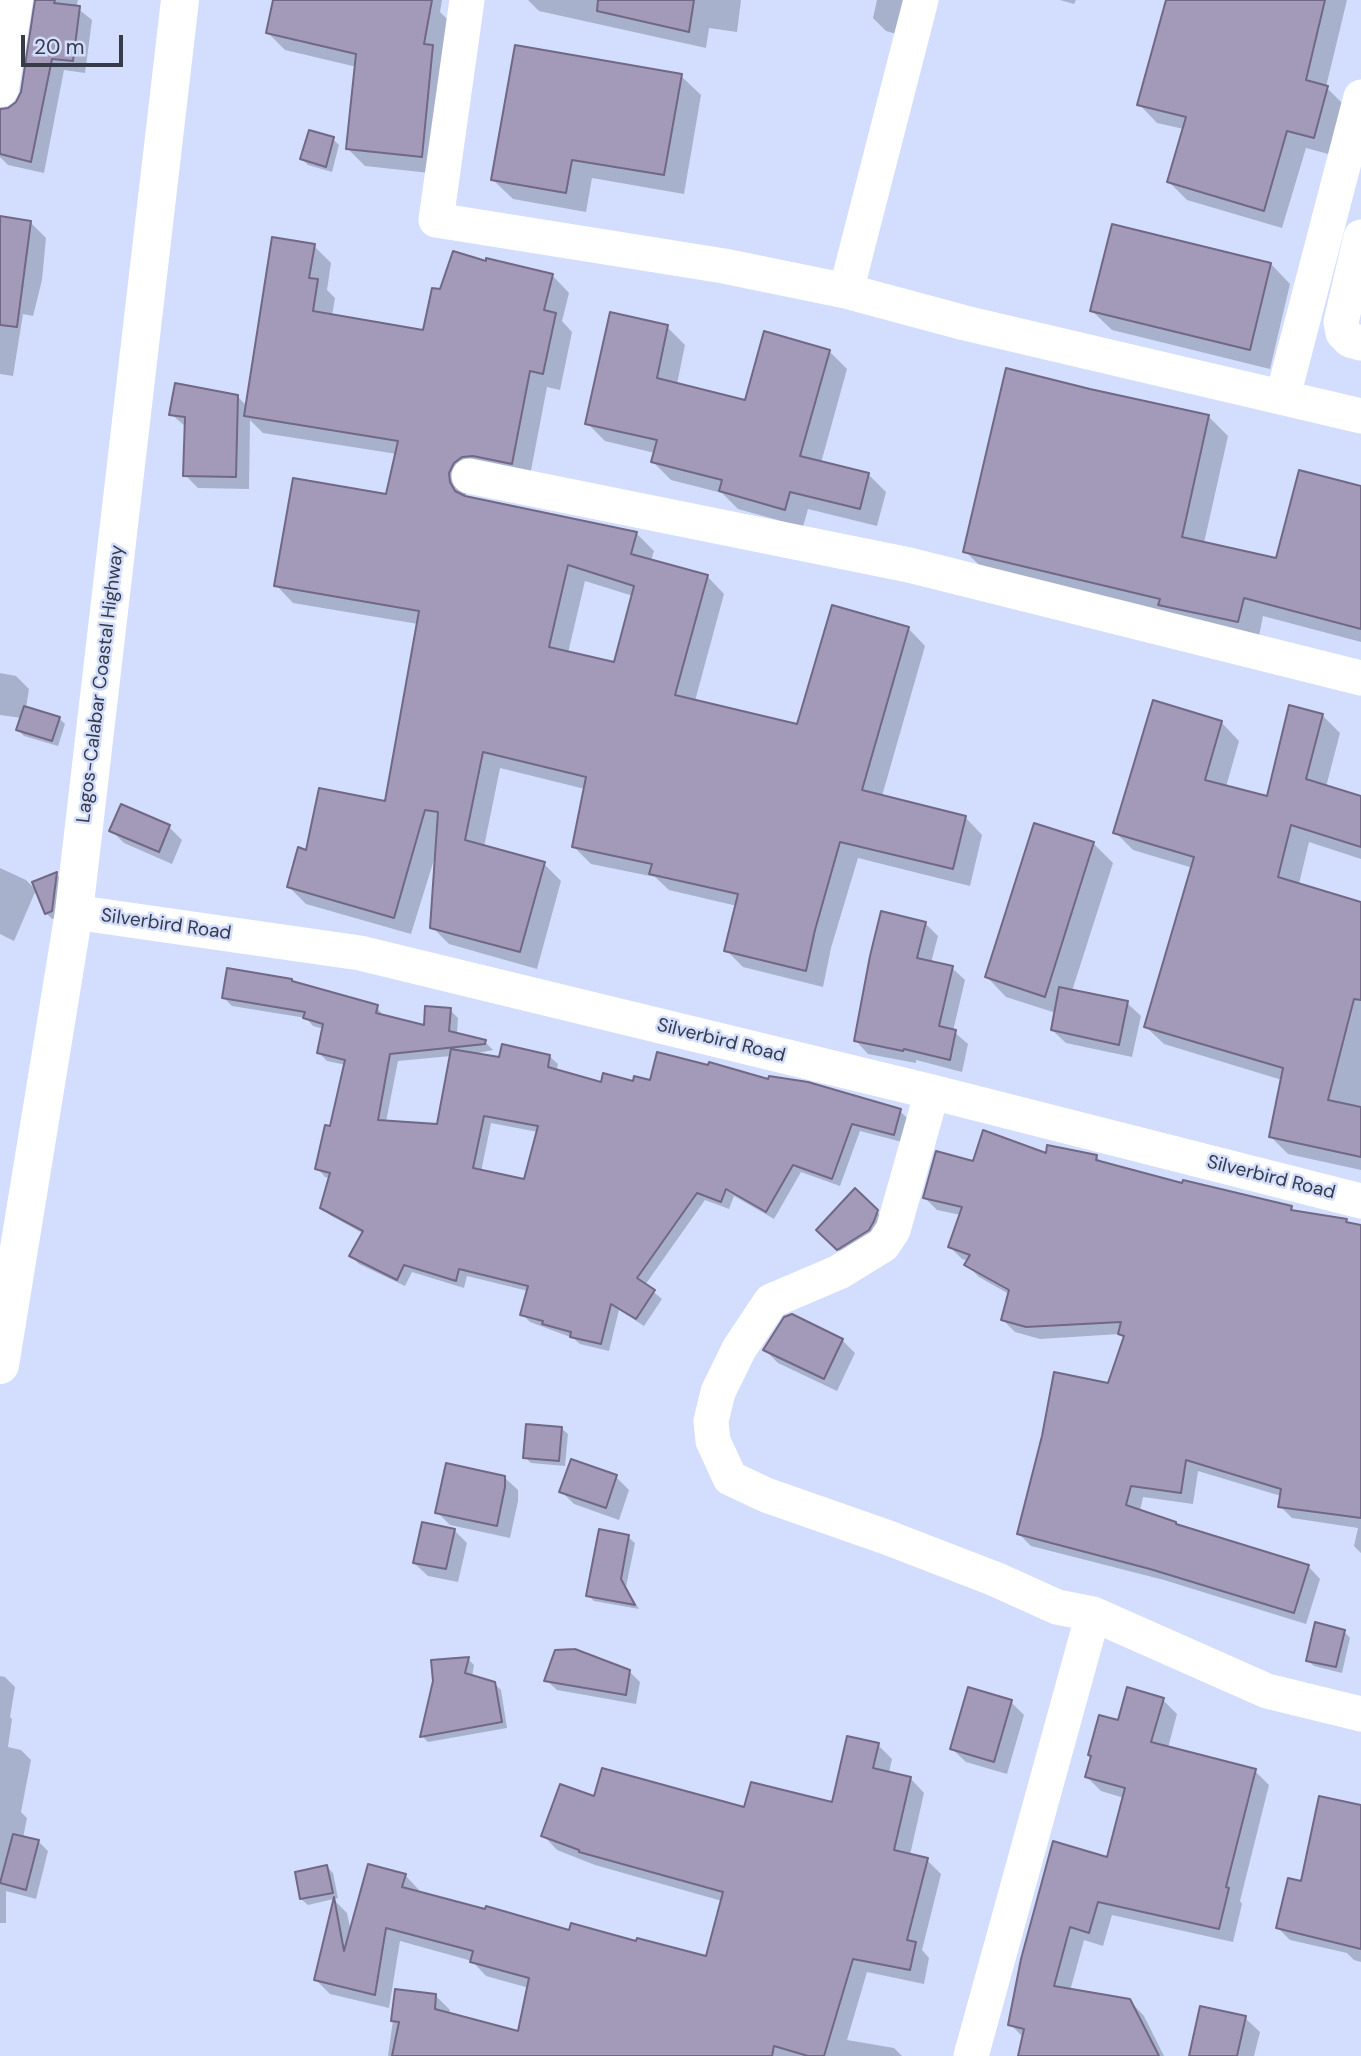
<!DOCTYPE html>
<style>
body{margin:0}
#map{position:relative;width:1361px;height:2056px;overflow:hidden;background:#d3defe;font-family:"DM Sans",sans-serif}
canvas{display:block}
.scale{position:absolute;left:21px;top:35px;width:102px;height:32px;box-sizing:border-box;border:4px solid #373b48;border-top:0;padding-left:9px;font-size:21px;line-height:24px;white-space:nowrap;color:#373b48;-webkit-text-stroke:5px #d3defe;paint-order:stroke}
</style>
<div id="map">
<canvas width="1361" height="2056"></canvas>
<div class="scale">20 m</div>
</div>
<script>
const c = document.querySelector('canvas').getContext('2d');
c.lineJoin = 'round';
function fillPath(path, color) { c.fillStyle = color; c.fill(path, 'evenodd'); }
const shape = rows => new Path2D(rows.map(r => 'M' + r).join(''));
function trace(path, color, width, dash) { c.strokeStyle = color; c.lineWidth = width; c.lineCap = dash ? 'butt' : 'round'; c.setLineDash(dash || []); c.stroke(path); }
function label(font, color, halo, rows, align = 'center') {
  c.font = font + ' "DM Sans",sans-serif'; c.lineWidth = 5; c.setLineDash([]); c.textBaseline = 'middle'; c.strokeStyle = halo; c.fillStyle = color; for (const [text, x, y, turn = 0] of rows) {
    c.save(); c.translate(x, y); c.rotate((+turn || 0) * Math.PI / 180); c.textAlign = isNaN(turn) ? turn : align; if (halo) c.strokeText(text, 0, 0); c.fillText(text, 0, 0); c.restore();
  }
}
const shadow = shape([
 [37,0,78,0,76,7,92,20,85,73,64,70,44,173,8,165,0,157,0,111,9,110,19,102,23,93],
 [275,0,442,0,440,12,448,20,439,174,365,166,348,149,357,67,285,50,268,33],
 [528,0,741,0,737,32,709,28,706,48,539,11],
 [877,0,918,0,907,37,886,31,873,18],
 [1060,0,1076,0,1074,4],
 [1168,0,1347,0,1326,87,1345,106,1332,155,1306,148,1282,228,1187,200,1169,182,1184,129,1157,123,1139,104],
 [681,76,701,95,684,194,592,178,586,212,513,199,493,180],
 [333,139,339,145,332,172,308,165,302,159],
 [0,218,30,222,46,238,42,280,33,316,23,314,13,376,0,374],
 [314,246,331,263,327,290,335,298,332,316,424,332,442,292,487,263,552,275,569,293,562,321,572,332,560,390,547,387,529,481,466,491,466,498,636,533,654,551,651,561,707,576,724,594,695,701,799,726,908,628,925,646,882,796,965,817,982,835,970,886,858,858,831,948,823,987,743,967,726,950,737,906,669,890,655,877,591,864,573,846,585,789,500,768,484,847,544,864,561,881,537,969,449,944,432,927,437,850,411,934,306,904,289,887,308,852,387,803,418,624,293,603,276,585,387,496,397,454,263,433,250,420,249,489,198,488,185,475,186,427,171,414,237,396,247,406],
 [585,581,633,596,615,664,568,653],
 [1271,264,1290,284,1270,369,1112,330,1092,311],
 [667,327,685,345,677,384,746,402,829,351,847,369,821,463,868,474,886,492,877,526,808,509,803,527,738,509,722,493,671,480,653,462,655,453,605,441,587,423],
 [1090,391,1208,416,1228,436,1204,543,1278,560,1361,487,1361,642,1263,616,1258,641,985,571,965,551],
 [0,673,16,676,29,689,26,708,59,718,65,724,58,746,24,736,18,730,22,718,0,715],
 [1322,715,1340,733,1326,787,1361,798,1361,859,1309,842,1299,884,1361,903,1361,1170,1288,1154,1270,1136,1282,1080,1164,1044,1146,1027,1193,868,1133,850,1115,832,1222,723,1239,741,1226,787,1268,798],
 [169,827,182,840,172,864,124,843,111,830],
 [1093,843,1113,863,1072,991,1127,1003,1141,1016,1132,1057,1066,1043,1052,1030,1056,1013,1006,997,987,977],
 [0,868,26,880,36,890,14,941,0,934],
 [56,874,62,880,58,917,52,919,46,913],
 [925,923,938,936,931,963,952,968,965,980,953,1031,968,1044,962,1072,916,1060,916,1063,868,1054,856,1041],
 [295,984,377,1007,384,1017,425,1027,450,1010,458,1018,457,1035,485,1042,493,1050,473,1054,500,1059,549,1056,558,1064,556,1072,602,1084,769,1082,900,1111,908,1119,902,1142,860,1131,840,1186,801,1172,774,1219,734,1196,729,1209,705,1200,645,1285,662,1299,644,1326,619,1310,609,1351,580,1344,573,1338,530,1322,522,1314,528,1291,467,1276,464,1288,412,1272,405,1286,359,1264,351,1256,364,1234,330,1215,322,1207,330,1178,325,1177,317,1168,332,1129,346,1065,327,1061,319,1053,324,1029,313,1026,306,1018,232,1006,224,998],
 [451,1056,439,1126,386,1122,398,1061],
 [491,1123,538,1132,525,1181,481,1172],
 [1047,1155,1096,1156,1103,1164,1184,1185,1291,1207,1296,1212,1346,1220,1350,1225,1361,1226,1361,1553,1354,1546,1358,1528,1292,1518,1280,1506,1281,1496,1198,1471,1193,1504,1143,1497,1140,1511,1175,1523,1179,1527,1308,1566,1320,1579,1306,1624,1164,1580,1031,1546,1019,1534,1044,1437,1109,1385,1125,1339,1120,1334,1040,1339,1015,1332,1003,1320,1009,1294,979,1277,967,1265,969,1261,962,1259,950,1247,961,1215,937,1210,925,1198,974,1163],
 [855,1191,890,1224,851,1262,831,1243],
 [842,1340,855,1353,837,1391,778,1363,765,1350],
 [561,1428,568,1434,565,1466,531,1463,525,1457],
 [504,1477,518,1490,518,1501,510,1538,450,1525,437,1512],
 [616,1477,629,1490,619,1520,574,1504,561,1491],
 [454,1530,467,1543,458,1582,428,1576,414,1563],
 [628,1537,635,1543,626,1587,639,1609,594,1601,588,1595],
 [1344,1631,1350,1638,1342,1673,1314,1666,1307,1660],
 [468,1659,474,1665,472,1677,494,1683,501,1690,507,1728,428,1742,422,1736],
 [629,1671,640,1682,636,1704,557,1690,546,1680],
 [0,1676,5,1677,15,1687,10,1717,12,1719,8,1747,21,1750,31,1760,21,1812,27,1818,23,1838,38,1841,48,1851,36,1899,6,1891,6,1923,0,1923],
 [1163,1700,1177,1714,1168,1748,1255,1771,1269,1785,1240,1901,1242,1904,1233,1942,1112,1915,1103,1946,1084,1940,1070,1991,1130,2001,1144,2016,1164,2056,1020,2056,1024,2038,1010,2024,1108,1859,1124,1798,1101,1791,1087,1777,1119,1722],
 [1011,1702,1024,1715,1007,1774,966,1762,952,1749],
 [878,1745,892,1759,889,1773,910,1778,924,1793,910,1855,927,1860,941,1874,922,1950,929,1958,924,1984,867,1972,847,2040,894,2048,902,2056,388,2056,397,1991,436,1996,450,2010,449,2015,520,2033,529,1988,486,1976,472,1961,400,1941,389,2008,330,1994,316,1980,334,1900,347,1913,351,1932,405,1875,419,1890,418,1893,570,1932,708,1958,722,1901,595,1865,557,1850,543,1835,595,1798,745,1809,833,1804],
 [1361,1807,1361,1962,1354,1960,1347,1953,1290,1940,1278,1928,1302,1883],
 [327,1867,333,1873,338,1898,308,1905,301,1899],
 [1245,2018,1260,2032,1254,2056,1191,2056]
]);
const building = shape([
 [35,0,55,0,54,3,80,6,73,61,52,59,31,162,0,154,0,109,8,108,16,102,21,92,35,0],
 [273,0,432,0,424,44,433,45,422,157,346,149,356,54,266,33,273,0],
 [598,0,694,0,689,32,597,11,598,0],
 [1166,0,1325,0,1306,80,1328,86,1314,138,1287,131,1264,211,1167,182,1186,117,1137,105,1166,0],
 [515,45,682,74,664,175,572,160,566,193,491,180,515,45],
 [309,130,334,137,326,167,300,159,309,130],
 [0,216,31,221,17,327,0,325,0,216],
 [1112,224,1271,263,1250,350,1090,311,1112,224],
 [272,237,315,244,309,278,318,279,313,311,423,330,432,288,440,289,453,251,486,261,486,258,553,274,544,310,556,313,543,374,530,371,512,464,473,456,462,457,454,463,449,473,450,482,455,491,465,496,637,532,631,554,708,575,675,695,797,724,832,605,909,627,862,790,966,816,953,869,840,842,815,930,806,971,724,951,738,894,649,874,652,864,572,847,586,777,483,752,465,840,545,862,520,952,430,928,438,812,425,810,394,918,287,887,298,847,306,850,319,788,385,801,419,611,274,586,293,478,386,494,398,441,244,416,272,237],
 [568,565,634,586,614,662,549,647,568,565],
 [610,312,668,325,657,378,745,400,764,331,830,350,800,456,869,473,860,509,790,492,785,510,719,491,722,480,651,462,657,440,585,424,610,312],
 [1006,368,1090,389,1209,415,1182,537,1276,558,1299,470,1361,486,1361,629,1244,598,1238,622,1158,605,1160,599,963,552,1006,368],
 [175,383,238,395,236,477,183,476,185,417,169,415,175,383],
 [1153,700,1222,721,1205,780,1267,796,1289,705,1323,714,1306,779,1361,796,1361,847,1291,825,1278,877,1361,902,1361,1000,1354,999,1328,1100,1361,1107,1361,1157,1269,1137,1283,1068,1144,1027,1194,857,1113,833,1153,700],
 [24,706,60,717,52,741,16,730,24,706],
 [121,804,170,825,159,852,109,831,121,804],
 [1034,823,1094,842,1045,997,985,977,1034,823],
 [57,872,52,911,45,914,32,882,57,872],
 [881,911,926,922,917,958,953,966,939,1026,956,1030,950,1060,904,1049,903,1051,854,1041,870,956,881,911],
 [227,968,292,979,292,981,378,1005,376,1013,424,1025,425,1006,451,1008,449,1031,486,1040,485,1044,390,1054,378,1120,437,1124,451,1049,499,1057,502,1044,550,1055,548,1067,601,1082,603,1073,633,1081,634,1076,650,1080,657,1052,708,1065,709,1062,768,1079,769,1076,808,1082,901,1109,894,1135,852,1124,832,1179,793,1165,766,1212,726,1189,721,1202,697,1193,637,1278,655,1290,636,1319,611,1304,601,1344,570,1337,571,1332,542,1324,543,1321,520,1315,528,1286,459,1269,456,1281,404,1265,397,1280,349,1256,363,1231,320,1208,330,1173,315,1169,325,1125,330,1126,345,1060,317,1053,323,1024,303,1018,305,1012,222,998,227,968],
 [484,1116,538,1126,524,1179,473,1168,484,1116],
 [1059,987,1128,1001,1119,1045,1051,1030,1059,987],
 [983,1130,1046,1153,1047,1145,1097,1155,1096,1160,1122,1167,1182,1183,1183,1180,1292,1206,1291,1210,1347,1219,1346,1222,1361,1225,1361,1518,1278,1507,1281,1489,1186,1460,1181,1493,1131,1486,1126,1505,1176,1522,1176,1524,1309,1565,1294,1613,1150,1569,1017,1534,1042,1436,1054,1372,1108,1383,1124,1336,1118,1334,1121,1322,1026,1327,1001,1320,1009,1290,964,1265,970,1255,948,1247,962,1207,923,1198,936,1151,973,1161,983,1130],
 [855,1188,878,1210,874,1221,869,1230,837,1250,816,1230,855,1188],
 [792,1314,843,1339,824,1379,763,1350,784,1317,792,1314],
 [526,1424,562,1427,559,1461,523,1458,526,1424],
 [571,1459,617,1475,606,1508,559,1492,571,1459],
 [446,1463,505,1476,505,1487,497,1526,435,1513,446,1463],
 [422,1522,455,1529,446,1569,413,1563,422,1522],
 [599,1529,629,1535,621,1579,635,1605,586,1596,599,1529],
 [1315,1622,1345,1630,1336,1667,1306,1661,1315,1622],
 [575,1649,630,1670,626,1695,544,1681,555,1650,575,1649],
 [469,1657,465,1673,495,1682,502,1722,420,1737,433,1681,431,1660,469,1657],
 [968,1687,1012,1700,994,1762,950,1749,968,1687],
 [1127,1687,1164,1698,1151,1742,1256,1769,1226,1887,1229,1888,1219,1929,1098,1902,1089,1933,1070,1927,1054,1986,1130,1999,1159,2056,1018,2056,1024,2029,1008,2025,1021,1959,1053,1841,1107,1857,1125,1788,1085,1777,1091,1756,1088,1755,1099,1715,1118,1720,1127,1687],
 [847,1736,879,1743,873,1768,911,1777,894,1850,928,1858,907,1940,916,1942,910,1970,853,1959,824,2056,808,2056,774,2046,772,2056,392,2056,399,2022,391,2021,395,1989,436,1994,435,2009,518,2031,529,1978,470,1962,473,1951,386,1928,375,1995,314,1980,334,1897,344,1951,368,1864,406,1874,402,1887,485,1909,486,1906,569,1930,571,1923,636,1941,637,1938,706,1956,723,1892,579,1852,579,1850,541,1836,560,1784,594,1796,602,1768,744,1807,751,1782,832,1802,847,1736],
 [1319,1796,1361,1805,1361,1949,1276,1928,1288,1878,1301,1881,1319,1796],
 [13,1834,39,1840,26,1890,0,1883,13,1834],
 [327,1865,333,1893,300,1899,295,1872,327,1865],
 [1200,2006,1246,2016,1237,2056,1189,2056,1200,2006]
]);
const minor = shape([
 [467,0,436,220,724,266,846,291,965,323,1361,416],
 [1361,237,1341,322,1343,333,1350,340,1361,343],
 [846,291,921,0],
 [1283,396,1361,97],
 [469,476,909,565,1361,678],
 [74,912,360,953,932,1092,1361,1201],
 [932,1092,893,1230,883,1245,839,1272,771,1301,739,1349,718,1392,711,1421,713,1441,730,1478,766,1495,886,1537,995,1579,1057,1607,1093,1614,1267,1691,1361,1714],
 [971,2056,1093,1614]
]);
const highway = shape([
 [0,88,14,0],
 [0,1365,74,912,180,0]
]);
const streetNames = [
 ["Lagos-Calabar Coastal Highway",101,684,-83],
 ["Silverbird Road",166,925,8],
 ["Silverbird Road",721,1041,14],
 ["Silverbird Road",1271,1178,14]
];
fillPath(shadow, '#0003');
fillPath(building, '#a39ab9');
trace(building, '#716885', 2);
trace(minor, '#fff', 35);
trace(highway, '#fff', 38);
label('19px', '#373b48', '#d3defe', streetNames);
</script>
